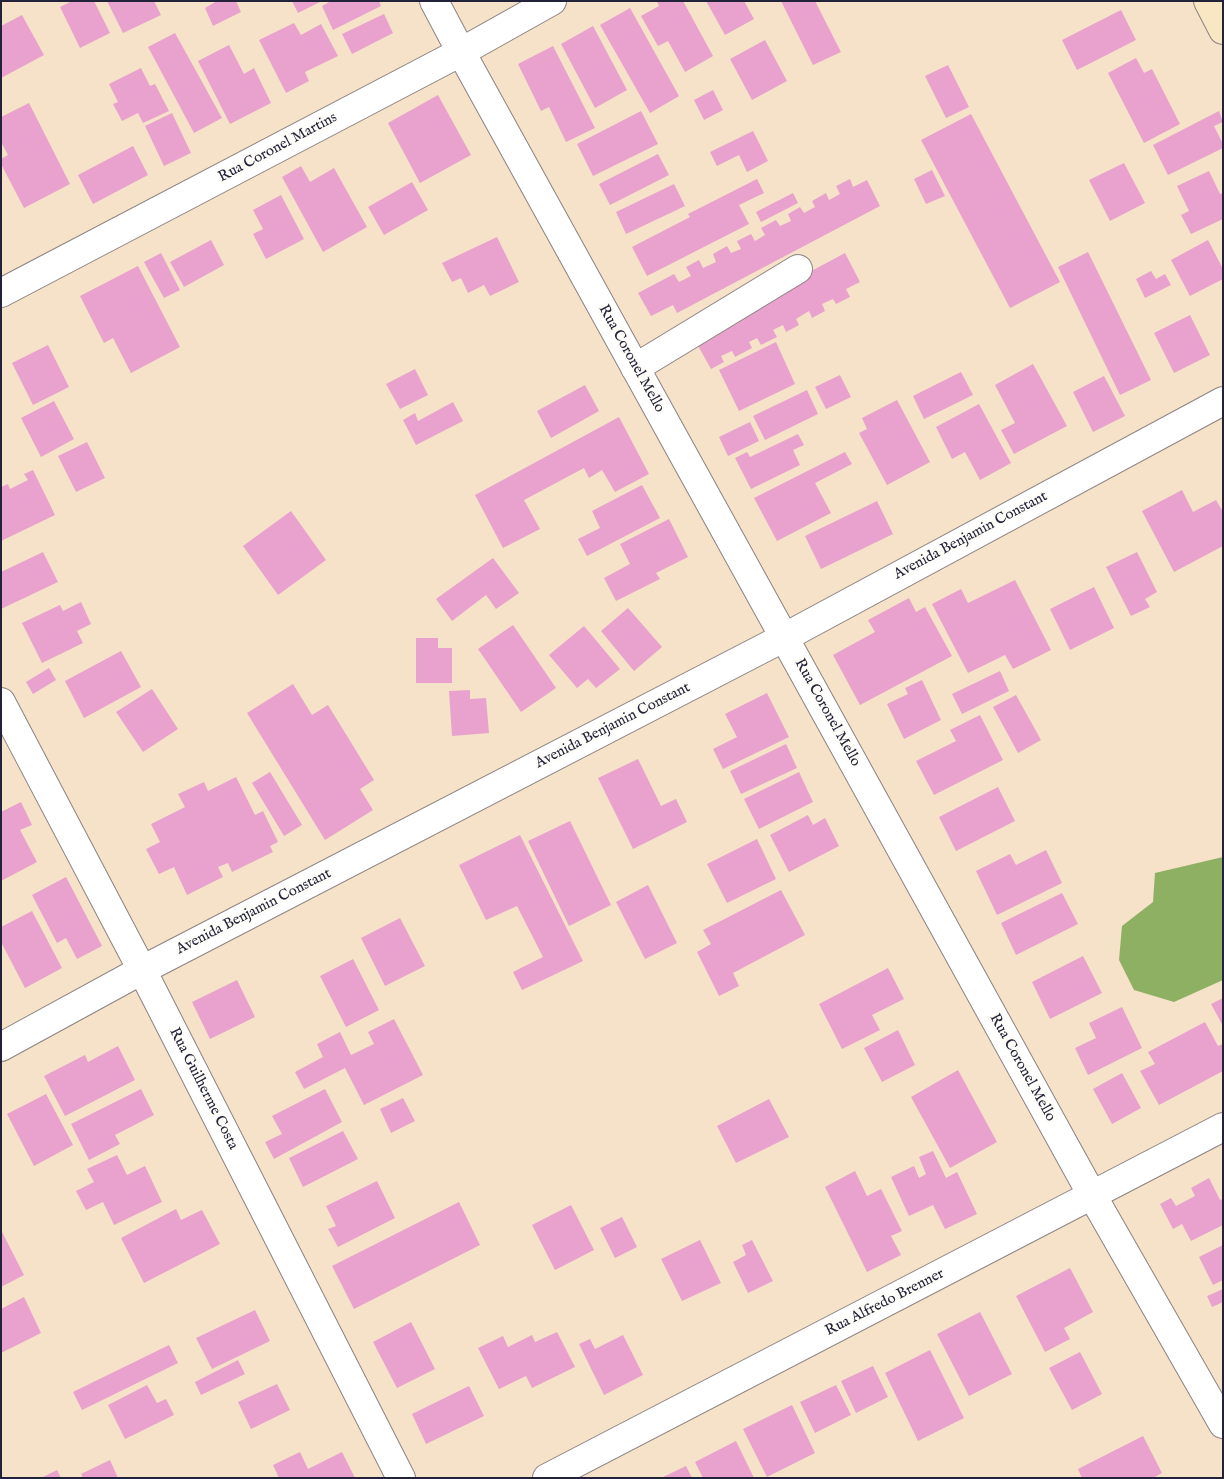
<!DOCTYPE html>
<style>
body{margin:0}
#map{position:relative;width:1224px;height:1479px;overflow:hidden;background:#f5e2c8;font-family:"IM FELL English",serif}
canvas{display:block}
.frame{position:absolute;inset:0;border:2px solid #22223b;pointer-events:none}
</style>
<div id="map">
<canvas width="1224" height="1479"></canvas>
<div class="frame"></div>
</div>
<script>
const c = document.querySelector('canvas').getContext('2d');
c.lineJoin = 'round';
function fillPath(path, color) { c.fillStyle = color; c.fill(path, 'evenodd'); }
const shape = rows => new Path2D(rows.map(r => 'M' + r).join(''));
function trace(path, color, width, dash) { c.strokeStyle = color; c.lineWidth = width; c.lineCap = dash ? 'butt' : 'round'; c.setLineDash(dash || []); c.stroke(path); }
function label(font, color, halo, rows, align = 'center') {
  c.font = font + ' "IM FELL English",serif'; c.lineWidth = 5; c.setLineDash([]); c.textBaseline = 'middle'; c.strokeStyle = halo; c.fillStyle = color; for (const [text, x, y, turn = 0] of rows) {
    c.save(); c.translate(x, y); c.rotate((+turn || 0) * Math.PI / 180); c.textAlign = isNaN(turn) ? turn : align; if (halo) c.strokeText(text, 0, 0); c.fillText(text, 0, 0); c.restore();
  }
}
const forest = shape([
 [1223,857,1223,980,1174,1002,1134,990,1119,960,1122,926,1153,902,1155,873]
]);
const building = shape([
 [72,1,94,1,110,33,80,48,60,7],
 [107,1,154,1,161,15,123,33],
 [217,1,236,1,241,12,213,26,205,8],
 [292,1,322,1,298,13],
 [331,1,379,1,381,6,333,30,322,6],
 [657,1,683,1,713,56,685,72,668,41,658,46,641,16,659,6],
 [706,1,744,1,754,19,725,35],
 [781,1,815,1,841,52,813,65],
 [630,8,679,96,650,113,600,25],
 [1121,10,1136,40,1077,70,1062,40],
 [384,14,393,33,352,54,342,34],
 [22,15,44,55,1,78,1,26],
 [294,23,301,35,321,24,338,56,305,72,309,81,286,93,259,40],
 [593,26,627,90,595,108,561,44],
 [175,33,222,118,194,133,148,47],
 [765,40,787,81,752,100,730,59],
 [229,45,244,74,254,68,271,103,230,124,198,61],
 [553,46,595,128,566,142,549,107,541,111,518,64],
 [1136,58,1144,73,1152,69,1180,124,1144,143,1108,73],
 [948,65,969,107,946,118,925,76],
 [141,68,150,86,155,84,169,111,143,123,138,113,122,121,113,104,118,102,109,84],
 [713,90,723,110,704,120,694,100],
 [438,95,471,155,420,183,388,123],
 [29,103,70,184,24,208,1,164,1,159,8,155,1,142,1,117],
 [641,111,658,144,593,176,577,144],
 [1219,111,1223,122,1214,126,1223,144,1223,148,1168,175,1153,145],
 [172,113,191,153,164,166,145,126],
 [971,114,1060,282,1010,308,921,140],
 [753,131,768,161,747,172,739,155,717,166,710,152],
 [133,146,148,175,93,204,78,175],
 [658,154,669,175,610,205,599,184],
 [1124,163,1145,203,1110,221,1089,180],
 [301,166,310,182,334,168,367,227,323,252,282,177],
 [932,170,945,196,926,204,914,179],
 [1209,171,1220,194,1223,193,1223,219,1191,234,1181,215,1189,211,1177,186],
 [757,179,764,193,739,205,749,224,647,276,632,247,690,217,688,214],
 [850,179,853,187,867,180,880,206,677,313,673,305,651,316,638,293,674,274,679,282,691,276,686,267,699,260,703,268,716,262,713,254,727,246,731,253,741,249,737,241,751,234,755,241,765,235,761,228,776,220,780,226,791,221,788,214,800,207,804,213,815,207,812,201,826,193,829,200,840,194,836,186],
 [412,182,428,210,384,235,368,207],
 [674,184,685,206,626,234,616,212],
 [793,193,798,203,761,222,756,212],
 [281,195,304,239,266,259,253,234,263,229,253,210],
 [497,237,519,282,490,296,484,285,468,293,461,278,452,282,442,263],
 [211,240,224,265,184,287,170,262],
 [1208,240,1223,269,1223,279,1190,296,1171,260],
 [1088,252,1151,380,1120,395,1058,267],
 [161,253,180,290,164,298,144,262],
 [845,253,860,282,846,289,850,297,836,304,833,299,822,304,825,311,812,318,809,311,796,319,799,325,786,332,783,325,773,330,777,337,761,345,757,338,749,342,752,348,735,357,732,351,721,356,724,362,711,369,692,335],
 [138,266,180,347,131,373,113,338,104,343,80,296],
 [1151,271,1156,279,1165,274,1171,285,1145,298,1136,279],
 [1190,315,1210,355,1174,373,1154,333],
 [776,342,795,384,739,411,719,370],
 [48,345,69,387,33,405,12,363],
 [1033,364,1067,426,1014,454,1001,430,1015,423,995,385],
 [415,369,428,395,400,409,386,384],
 [961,372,973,395,924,419,913,396],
 [840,375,851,397,826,409,815,387],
 [1104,376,1125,416,1093,432,1073,392],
 [585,385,599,411,551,438,537,411],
 [807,390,818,414,765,440,753,416],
 [897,400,930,462,887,485,859,433,867,429,862,418],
 [54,401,74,439,41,457,21,418],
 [453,402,463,421,416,445,403,420,415,413,418,421],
 [979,404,1011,463,980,480,965,452,952,459,936,427],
 [619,417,649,474,615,492,602,470,589,478,584,468,524,500,540,529,503,548,475,495],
 [750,422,759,441,728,456,719,437],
 [798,434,804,445,793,450,800,465,751,489,735,458,747,452,750,457],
 [87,442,105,478,76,492,58,456],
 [845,452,852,464,815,483,831,513,777,541,754,498],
 [33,470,55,515,1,541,1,487,8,484,10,489,28,480,24,474],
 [642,485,660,518,587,556,578,539,600,528,592,511],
 [1182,490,1193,512,1216,500,1223,512,1223,546,1174,572,1142,511],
 [877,501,893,534,821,569,805,536],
 [291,511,326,560,278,595,243,546],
 [669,519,688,557,656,573,660,579,616,601,604,578,630,564,620,544],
 [43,552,58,582,1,609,1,572],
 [1137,552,1157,592,1145,599,1150,607,1131,616,1106,567],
 [493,558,519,593,496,609,486,595,452,621,436,599],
 [1015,580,1051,650,1013,669,1005,655,968,673,932,604,961,589,968,603],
 [1094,587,1114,628,1070,650,1050,609],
 [909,598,916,612,925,607,952,656,860,705,833,655,875,632,868,620],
 [81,602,91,624,77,631,83,643,42,663,22,623,60,605,63,611],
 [628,608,662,647,634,671,601,631],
 [513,625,556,688,521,712,478,649],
 [584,626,620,669,596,688,588,679,577,688,549,655],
 [416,638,438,638,438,648,452,648,452,683,416,683],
 [121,651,141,687,84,718,65,681],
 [49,668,56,680,33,694,26,682],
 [1000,671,1009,691,962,714,952,694],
 [922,680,941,720,904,739,887,704,908,694,905,688],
 [293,684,312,715,328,705,374,780,360,789,373,810,325,840,247,713],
 [152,689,178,729,143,752,116,712],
 [470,690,470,699,486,698,489,733,452,736,449,691],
 [767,693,789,737,723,769,713,749,737,737,725,714],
 [1016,695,1041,740,1018,753,993,707],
 [980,715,1003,760,934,795,916,761,956,741,950,730],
 [786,744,797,768,741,794,730,771],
 [638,759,661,806,676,799,687,822,633,849,598,778],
 [270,772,302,825,284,836,252,783],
 [799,772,813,802,759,829,744,799],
 [236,777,255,815,263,811,278,842,270,846,273,852,232,872,228,863,218,867,223,877,187,895,174,867,159,874,146,849,160,842,151,824,185,807,178,794,204,782,208,791],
 [998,787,1015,821,956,851,939,817],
 [21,802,32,825,20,830,37,862,1,881,1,812],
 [808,815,813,825,825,818,839,846,789,872,770,835],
 [570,821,611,905,569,926,528,841],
 [520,835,583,961,522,990,513,972,543,957,517,906,486,920,459,865],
 [757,839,776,879,727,903,707,864],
 [1046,850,1062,883,997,915,976,871,1010,854,1016,865],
 [66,877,102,946,77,959,66,938,57,943,32,895],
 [648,885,677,943,645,959,616,902],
 [781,890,805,935,733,973,739,986,719,996,697,952,711,944,703,930],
 [1062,893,1078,924,1016,955,1001,923],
 [32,911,62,968,25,988,1,942,1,927],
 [400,918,425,966,385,986,361,938],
 [1083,956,1102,993,1050,1019,1032,982],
 [353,959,379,1010,346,1027,320,976],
 [888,968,904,999,872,1015,880,1030,842,1049,819,1004],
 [237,980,255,1017,210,1039,192,1002],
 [1223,998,1223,1026,1211,1004],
 [1122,1007,1142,1048,1088,1075,1075,1048,1096,1038,1089,1023],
 [394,1019,423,1075,364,1105,345,1068,304,1089,295,1072,323,1057,317,1044,340,1032,351,1055,374,1044,368,1032],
 [1205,1022,1218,1046,1223,1044,1223,1071,1159,1105,1140,1071,1155,1064,1148,1052],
 [898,1030,915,1065,882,1082,864,1048],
 [118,1046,135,1080,65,1116,44,1076,85,1055,88,1062],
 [958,1070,997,1142,950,1168,911,1097],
 [1122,1073,1141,1108,1112,1124,1093,1089],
 [141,1089,154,1115,115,1135,120,1144,89,1160,71,1124],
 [325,1089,342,1122,274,1159,265,1142,282,1134,272,1116],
 [46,1094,73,1145,34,1166,7,1114],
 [403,1098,415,1121,391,1133,380,1109],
 [769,1099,789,1137,736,1163,717,1126],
 [343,1131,358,1159,303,1187,289,1158],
 [933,1151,946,1178,957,1172,977,1214,945,1229,933,1205,909,1216,891,1177,914,1166,919,1178,926,1174,919,1157],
 [117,1155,127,1175,145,1166,162,1202,114,1225,103,1202,86,1210,76,1191,94,1182,87,1169],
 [855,1171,867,1196,881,1189,902,1231,891,1236,901,1255,867,1272,825,1187],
 [1209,1178,1220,1200,1223,1199,1223,1225,1191,1241,1182,1224,1173,1229,1160,1204,1171,1198,1176,1206,1195,1196,1191,1188],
 [377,1181,395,1218,338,1247,328,1229,336,1226,326,1206],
 [459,1202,480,1245,354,1309,332,1266],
 [571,1205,594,1250,555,1270,532,1225],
 [176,1209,181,1220,202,1210,220,1244,144,1283,121,1238],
 [622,1217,637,1247,615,1258,600,1228],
 [1,1230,24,1275,1,1287],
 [700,1240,721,1283,682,1301,661,1259],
 [752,1240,773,1281,748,1293,733,1262,746,1255,742,1245],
 [1223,1245,1223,1280,1213,1285,1199,1257],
 [1070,1268,1093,1312,1064,1328,1070,1339,1045,1352,1016,1296],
 [1223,1289,1223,1302,1212,1307,1207,1296],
 [24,1297,41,1333,1,1353,1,1309],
 [255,1310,270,1341,212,1369,196,1338],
 [980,1312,1012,1374,969,1396,937,1334],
 [411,1322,435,1369,397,1388,373,1342],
 [557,1332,575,1367,532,1388,526,1376,499,1389,478,1348,503,1336,508,1347,532,1335,535,1342],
 [623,1335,643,1375,604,1395,579,1344,590,1339,595,1349],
 [169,1345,178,1363,82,1410,73,1392],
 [930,1350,964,1418,918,1441,885,1373],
 [1080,1352,1102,1394,1072,1410,1049,1368],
 [238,1360,245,1374,201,1395,195,1382],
 [873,1366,888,1397,856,1413,841,1381],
 [277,1384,290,1410,251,1429,238,1402],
 [147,1385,157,1403,166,1399,174,1415,125,1439,108,1405],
 [836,1385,851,1415,815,1433,800,1402],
 [469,1386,484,1416,426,1444,412,1414],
 [792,1405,815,1453,767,1477,743,1429],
 [1143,1436,1162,1473,1153,1478,1082,1478,1078,1469],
 [736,1441,754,1478,703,1478,695,1462],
 [300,1452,308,1469,342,1452,355,1478,279,1478,273,1465],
 [110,1460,118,1478,83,1478,81,1474],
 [686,1466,692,1478,661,1478],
 [57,1470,61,1478,41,1478]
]);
const street = shape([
 [434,1,461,52,1092,1195,1223,1424],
 [1,293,461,52,552,1],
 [635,368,798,269],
 [1,702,142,970,401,1478],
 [1,1047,142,970,785,637,1223,401],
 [547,1478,1223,1127]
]);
const secondary = shape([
 [1208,1,1223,30]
]);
const streetNames = [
 ["Rua Coronel Martins",278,148,-28],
 ["Rua Coronel Mello",631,359,61],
 ["Avenida Benjamin Constant",971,536,-28],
 ["Rua Coronel Mello",827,713,61],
 ["Avenida Benjamin Constant",613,726,-27],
 ["Avenida Benjamin Constant",254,912,-27],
 ["Rua Coronel Mello",1022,1068,61],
 ["Rua Guilherme Costa",203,1089,63],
 ["Rua Alfredo Brenner",885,1303,-27]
];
fillPath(forest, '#8eb063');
fillPath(building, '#e9a2cd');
trace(street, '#8c8282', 30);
trace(secondary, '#8c8282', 30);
trace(street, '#fff', 28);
trace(secondary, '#f9e7c3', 28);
label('15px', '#22223b', '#fdfcf7', streetNames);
</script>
